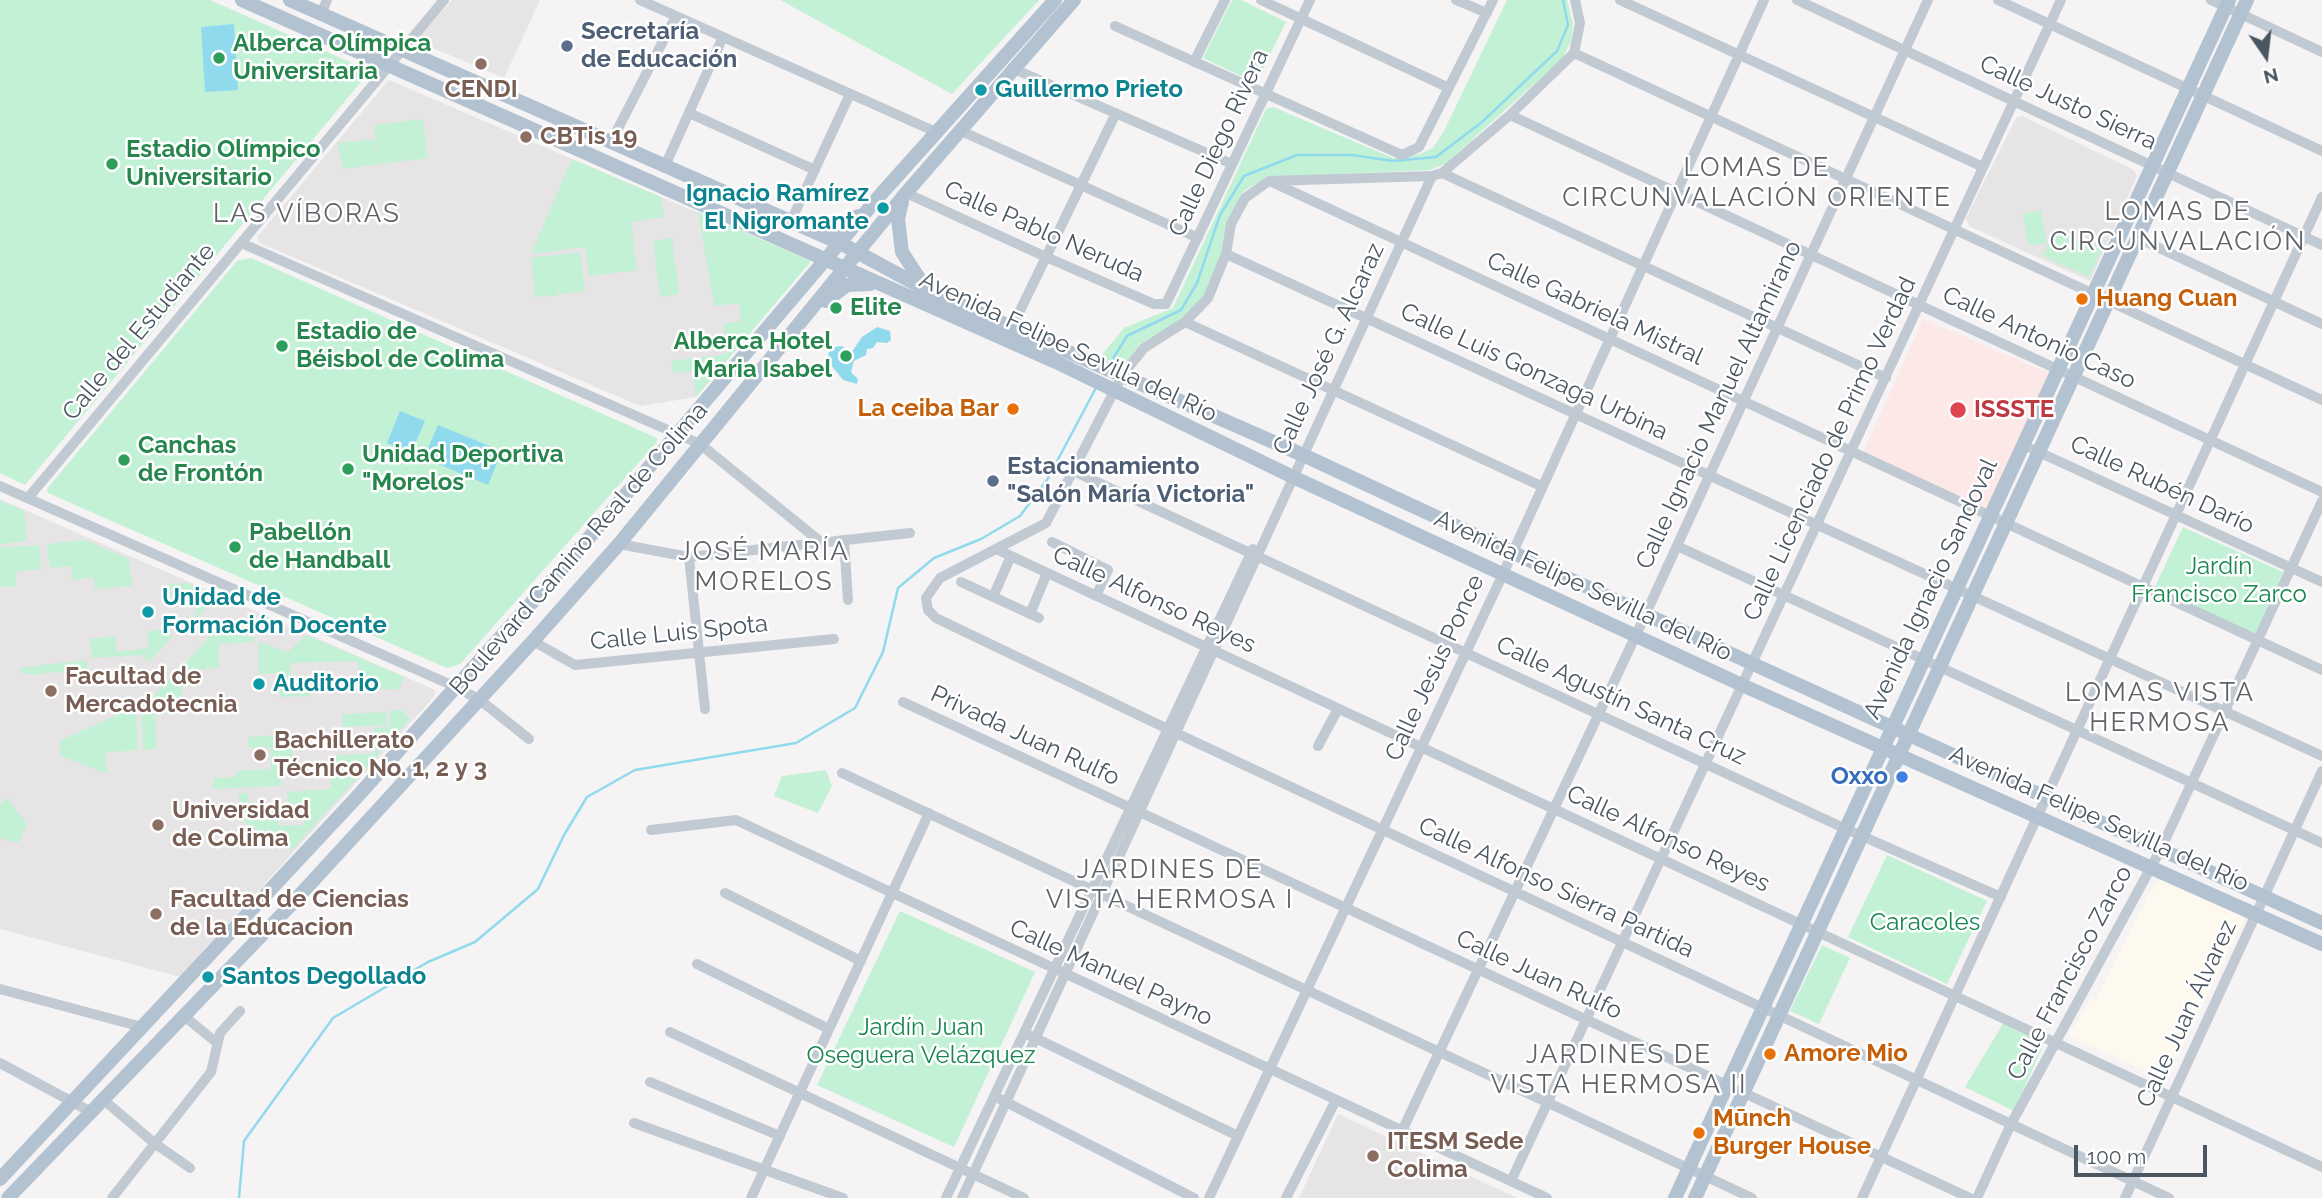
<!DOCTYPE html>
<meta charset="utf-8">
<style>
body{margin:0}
#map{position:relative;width:2322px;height:1198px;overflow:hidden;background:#f5f3f3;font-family:Raleway,sans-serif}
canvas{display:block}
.north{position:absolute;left:2231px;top:21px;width:70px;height:70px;-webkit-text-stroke:5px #fff;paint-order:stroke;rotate:166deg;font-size:19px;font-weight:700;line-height:28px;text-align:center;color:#4a5661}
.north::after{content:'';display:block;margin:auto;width:24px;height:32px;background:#4a5661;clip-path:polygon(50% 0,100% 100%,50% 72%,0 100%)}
.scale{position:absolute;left:2074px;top:1145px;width:133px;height:32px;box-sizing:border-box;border:4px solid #4a5661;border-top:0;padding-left:9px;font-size:21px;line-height:24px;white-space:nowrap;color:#4a5661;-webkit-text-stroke:5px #fff;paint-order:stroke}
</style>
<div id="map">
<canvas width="2322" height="1198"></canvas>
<div class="north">N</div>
<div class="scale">100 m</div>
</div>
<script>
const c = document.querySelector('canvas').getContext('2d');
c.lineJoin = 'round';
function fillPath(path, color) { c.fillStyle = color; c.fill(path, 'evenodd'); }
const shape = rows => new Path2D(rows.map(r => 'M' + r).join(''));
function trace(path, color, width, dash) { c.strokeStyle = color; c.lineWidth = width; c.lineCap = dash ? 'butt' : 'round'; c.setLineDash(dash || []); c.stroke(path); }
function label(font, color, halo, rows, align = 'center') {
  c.font = font + ' Raleway,sans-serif'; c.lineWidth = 5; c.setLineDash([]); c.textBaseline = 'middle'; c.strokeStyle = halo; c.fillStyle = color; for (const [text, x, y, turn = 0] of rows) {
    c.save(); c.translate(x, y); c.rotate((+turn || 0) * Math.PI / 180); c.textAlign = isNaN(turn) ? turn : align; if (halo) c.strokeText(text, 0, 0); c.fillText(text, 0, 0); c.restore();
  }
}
const commercial = shape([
 [2162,880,2242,916,2244,920,2166,1081,2070,1036,2070,1033,2091,998,2096,1000,2148,896,2156,882]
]);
const education = shape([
 [452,0,540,0,504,78,416,41],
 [389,80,572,159,811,261,696,397,640,406,260,243,257,237],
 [2022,116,2134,170,2137,176,2090,281,1969,226,1966,218,2016,118],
 [0,499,435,690,434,697,180,977,0,929],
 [1338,1114,1517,1198,1299,1198]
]);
const medical = shape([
 [1923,319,2051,374,1989,511,1863,453]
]);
const green = shape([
 [0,0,210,0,370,71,25,485,0,473],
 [780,0,1039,0,952,94],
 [1232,0,1241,0,1286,22,1256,83,1203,58],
 [1507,0,1567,0,1573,24,1571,41,1563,58,1445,164,1429,170,1267,177,1244,191,1227,222,1220,256,1204,297,1183,319,1140,344,1123,367,1100,357,1124,328,1173,308,1266,109,1273,107,1393,158,1420,154,1433,148,1444,131],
 [423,119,428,158,404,161,401,143,403,161,342,169,338,143,374,139,378,160,374,125],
 [572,159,661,197,664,217,631,222,637,270,589,276,585,247,531,254],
 [2041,210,2047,243,2029,246,2023,214],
 [698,212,811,261,696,397,693,371,673,373,671,361,726,354,723,324,741,321,739,303,714,306],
 [2056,228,2102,249,2089,277,2043,256],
 [672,238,679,294,660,297,653,241],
 [580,252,585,291,560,294,558,279,559,295,535,297,531,258],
 [251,258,657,438,657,442,460,664,447,668,48,493,47,489,237,261],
 [0,501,24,511,27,541,0,544],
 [2183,527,2283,572,2255,635,2154,589],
 [85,540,129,559,132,586,95,589,93,577,72,580,71,566,50,568,47,544],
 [39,545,41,569,15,572,16,586,0,587,0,548],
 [187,583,218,596,197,618,194,616,199,604,169,594,168,584],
 [219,626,254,638,254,642,219,644,219,668,188,670,183,666],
 [157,630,173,636,149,662,141,655,92,658,90,639,115,636,117,652,148,648,147,631],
 [306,635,404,677,399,689,360,690,358,661,291,663,291,684,311,683,311,696,280,697,279,673,259,674,258,641,288,652],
 [87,660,88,669,28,675,17,668],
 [171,677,181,682,182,713,155,715,157,749,143,750,141,709],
 [136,706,138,750,106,752,107,774,59,755,60,741],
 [402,710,410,719,292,850,240,820,239,793,248,793,249,815,278,814,279,826,304,825,304,813,288,813,287,792,331,789,330,756,375,753,374,728,390,727,389,711],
 [386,712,387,725,343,727,342,714],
 [291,735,293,764,280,765,281,786,213,789,213,778,236,777,237,771,271,769,270,747,248,748,248,737],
 [826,770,832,786,818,813,774,796,782,776],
 [6,797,27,824,18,843,0,838,0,806],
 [1887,855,1987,901,1947,984,1848,937],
 [900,911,1035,972,954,1147,817,1085],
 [1822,945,1850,958,1819,1024,1790,1011],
 [2004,1022,2042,1041,2043,1046,2014,1111,1965,1087]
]);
const water = shape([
 [234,24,238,90,205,92,201,27],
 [877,327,890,331,891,340,887,343,877,342,873,348,867,349,866,355,854,361,851,372,858,379,857,384,843,380,828,361,829,348,842,346,851,353,862,337],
 [400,411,425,421,411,453,387,443],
 [438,425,502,451,488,485,424,458]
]);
const stream = shape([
 [1109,365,1127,336,1181,310,1197,283,1220,215,1244,176,1297,155,1352,155,1393,161,1436,157,1482,122,1557,51,1568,25,1563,0],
 [239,1198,244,1141,333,1018,428,962,475,942,538,889,564,835,587,797,635,770,796,743,855,708,883,652,898,588,934,558,981,539,1020,516,1047,480,1097,386]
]);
const minor = shape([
 [640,0,936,132],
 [1261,0,1449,88],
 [1456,0,1487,13],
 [1575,0,1580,23,1574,53,1510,115,1442,173,1432,176,1269,181,1245,198,1231,224,1226,254,1208,298,1185,322,1144,348,1123,374,1046,523,940,578,926,598,928,610,936,618,1176,733,2169,1198],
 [1620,0,1983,167],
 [1797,0,2322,245],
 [1998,0,2322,151],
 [2211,0,2322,52],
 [321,14,327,0],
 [1115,26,1402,155,1419,147,1493,0],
 [1574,53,2322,400],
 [1194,62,1225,0],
 [1012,68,1232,164],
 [689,113,815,170],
 [1510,115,2322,492],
 [959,130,1198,238],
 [611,142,676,16],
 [665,166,723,37],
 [1442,173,1886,378],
 [1274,183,2322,670],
 [906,193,1046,257,1154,304,1166,304,1310,0],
 [791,221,850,94],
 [2138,238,2322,324],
 [241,243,700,444,822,543],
 [1226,254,2322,756],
 [1185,322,1541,486],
 [1013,325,1116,113],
 [2032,449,2322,582],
 [1071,470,1846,829,2001,897],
 [0,486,456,687,480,700,529,739],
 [28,498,444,0],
 [844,540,848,600],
 [1052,542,1108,570,1096,596],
 [619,544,689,557,910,533],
 [1677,546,2322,843],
 [996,549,2322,1167],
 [689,557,705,709],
 [961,582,1039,618],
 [993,597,1011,556],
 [1030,614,1047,573],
 [533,641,575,665,834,639],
 [903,702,1970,1198],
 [1318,746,1338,709],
 [842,773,1752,1198],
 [651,830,736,820,1547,1198],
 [725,893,861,961],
 [697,964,829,1029],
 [0,989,142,1027],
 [184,1016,217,1043],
 [670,1032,1024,1198],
 [1029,1035,1238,1136],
 [0,1063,93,1113],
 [650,1082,780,1136],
 [1000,1099,1194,1198],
 [105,1101,153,1142,190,1168],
 [634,1123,843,1198],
 [1402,1131,1636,635,1928,0],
 [1511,1181,2061,0],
 [112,1198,211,1072,220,1033,240,1011],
 [751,1198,929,813],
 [946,1198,1253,549],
 [962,1198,1432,176],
 [1209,1198,1503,574,1764,0],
 [1286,1198,1336,1100],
 [1862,1198,2322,197],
 [1977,1198,2011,1124,2161,849,2322,501],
 [2125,1198,2322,771]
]);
const major = shape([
 [242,0,1056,362,1293,477,1742,685,2322,944],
 [290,0,842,244,927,290,1303,455,1753,664,2322,923],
 [902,202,898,219,902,252,924,286],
 [812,229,835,228,858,216],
 [826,301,847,285,870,284],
 [0,1179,356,798,570,560,882,193,1055,0],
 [8,1198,288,908,533,641,619,544,906,193,1074,0],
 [1675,1198,2229,0],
 [1695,1198,2247,0]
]);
const markers = [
 [567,46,7,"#5c6f8a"],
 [219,58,7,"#2e9e5b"],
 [481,64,7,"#8d6e63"],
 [981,90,7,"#0f9aa8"],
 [526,137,7,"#8d6e63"],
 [112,164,7,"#2e9e5b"],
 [883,208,7,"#0f9aa8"],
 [2082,299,7,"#e8710a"],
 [836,308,7,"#2e9e5b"],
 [282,346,7,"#2e9e5b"],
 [846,356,7,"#2e9e5b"],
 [1013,409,7,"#e8710a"],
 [1958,410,9,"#e0444e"],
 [124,460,7,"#2e9e5b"],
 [348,469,7,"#2e9e5b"],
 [993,481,7,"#5c6f8a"],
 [235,547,7,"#2e9e5b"],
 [148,612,7,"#0f9aa8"],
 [259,684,7,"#0f9aa8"],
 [51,691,7,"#8d6e63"],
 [260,755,7,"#8d6e63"],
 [1902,777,7,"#3f7fe0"],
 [158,825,7,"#8d6e63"],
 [156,914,7,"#8d6e63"],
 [208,977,7,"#0f9aa8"],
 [1770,1054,7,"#e8710a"],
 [1699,1133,7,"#e8710a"],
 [1373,1156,7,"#8d6e63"]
];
const serviceNames = [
 ["Secretaría",581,32],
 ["de Educación",581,60],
 ["Estacionamiento",1007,467],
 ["\"Salón María Victoria\"",1007,495]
];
const leisureNames = [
 ["Alberca Olímpica",233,44],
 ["Universitaria",233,72],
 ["Estadio Olímpico",126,150],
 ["Universitario",126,178],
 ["Elite",850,308],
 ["Estadio de",296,332],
 ["Béisbol de Colima",296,360],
 ["Alberca Hotel",832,342,"right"],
 ["Maria Isabel",832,370,"right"],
 ["Canchas",138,446],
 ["de Frontón",138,474],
 ["Unidad Deportiva",362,455],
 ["\"Morelos\"",362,483],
 ["Pabellón",249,533],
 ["de Handball",249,561]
];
const educationNames = [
 ["CENDI",481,90,"center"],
 ["CBTis 19",540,137],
 ["Facultad de",65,677],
 ["Mercadotecnia",65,705],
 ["Bachillerato",274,741],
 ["Técnico No. 1, 2 y 3",274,769],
 ["Universidad",172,811],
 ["de Colima",172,839],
 ["Facultad de Ciencias",170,900],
 ["de la Educacion",170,928],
 ["ITESM Sede",1387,1142],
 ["Colima",1387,1170]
];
const cultureNames = [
 ["Guillermo Prieto",995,90],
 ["Ignacio Ramírez",869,194,"right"],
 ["El Nigromante",869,222,"right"],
 ["Unidad de",162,598],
 ["Formación Docente",162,626],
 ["Auditorio",273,684],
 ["Santos Degollado",222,977]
];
const streetNames = [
 ["Calle Justo Sierra",2068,103,25],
 ["Calle Diego Rivera",1219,143,-65],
 ["Calle Pablo Neruda",1044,232,24],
 ["Calle Gabriela Mistral",1595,309,25],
 ["Calle del Estudiante",139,332,-50],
 ["Calle Antonio Caso",2039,338,25],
 ["Avenida Felipe Sevilla del Río",1068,347,25],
 ["Calle José G. Alcaraz",1329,349,-65],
 ["Calle Luis Gonzaga Urbina",1534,372,25],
 ["Calle Ignacio Manuel Altamirano",1719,405,-65],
 ["Calle Licenciado de Primo Verdad",1830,449,-65],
 ["Calle Rubén Darío",2162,485,25],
 ["Boulevard Camino Real de Colima",579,549,-49],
 ["Avenida Felipe Sevilla del Río",1583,586,25],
 ["Avenida Ignacio Sandoval",1931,589,-65],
 ["Calle Alfonso Reyes",1154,600,25],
 ["Calle Luis Spota",679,633,-6],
 ["Calle Jesús Ponce",1435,668,-65],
 ["Calle Agustín Santa Cruz",1621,701,25],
 ["Privada Juan Rulfo",1025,736,25],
 ["Avenida Felipe Sevilla del Río",2099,819,24],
 ["Calle Alfonso Reyes",1668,839,25],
 ["Calle Alfonso Sierra Partida",1556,888,25],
 ["Calle Manuel Payno",1111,973,25],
 ["Calle Francisco Zarco",2070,973,-62],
 ["Calle Juan Rulfo",1539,975,25],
 ["Calle Juan Álvarez",2187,1014,-65]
];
const foodNames = [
 ["Huang Cuan",2096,299],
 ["La ceiba Bar",999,409,"right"],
 ["Amore Mio",1784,1054],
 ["Mūnch",1713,1119],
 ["Burger House",1713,1147]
];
const healthNames = [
 ["ISSSTE",1974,410]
];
const parkNames = [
 ["Jardín",2219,567],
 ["Francisco Zarco",2219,595],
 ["Caracoles",1925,923],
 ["Jardín Juan",921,1028],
 ["Oseguera Velázquez",921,1056]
];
const shopNames = [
 ["Oxxo",1888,777]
];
const neighbourhoodNames = [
 ["LOMAS DE",1757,168],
 ["CIRCUNVALACIÓN ORIENTE",1757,198],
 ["LOMAS DE",2178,212],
 ["CIRCUNVALACIÓN",2178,242],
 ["LAS VÍBORAS",307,214],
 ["JOSÉ MARÍA",764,552],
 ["MORELOS",764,582],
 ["LOMAS VISTA",2160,693],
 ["HERMOSA",2160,723],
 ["JARDINES DE",1170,870],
 ["VISTA HERMOSA I",1170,900],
 ["JARDINES DE",1619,1055],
 ["VISTA HERMOSA II",1619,1085]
];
fillPath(commercial, '#fdf9ef');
fillPath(education, '#e6e4e5');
fillPath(medical, '#fce8e6');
fillPath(green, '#c3f1d5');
fillPath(water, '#90daee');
trace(stream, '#90daee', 2.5);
trace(minor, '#c1cad2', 10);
trace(major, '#b3c2d1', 14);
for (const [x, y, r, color] of markers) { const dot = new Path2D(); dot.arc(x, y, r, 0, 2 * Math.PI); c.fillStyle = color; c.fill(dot); trace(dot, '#fff', 2.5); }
label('bold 24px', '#4e5e75', '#fff', serviceNames, 'left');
label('bold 24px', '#27864d', '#fff', leisureNames, 'left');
label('bold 24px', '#785e54', '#fff', educationNames, 'left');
label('bold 24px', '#0d838f', '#fff', cultureNames, 'left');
label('24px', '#4a5661', '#fff', streetNames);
label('bold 24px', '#c56008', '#fff', foodNames, 'left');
label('bold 24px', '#be3a42', '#fff', healthNames, 'left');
label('24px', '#17864f', '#fff', parkNames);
label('bold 24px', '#366cbe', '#fff', shopNames, 'right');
c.letterSpacing = '2px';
label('26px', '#5f6368', '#fff', neighbourhoodNames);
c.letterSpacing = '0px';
</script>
